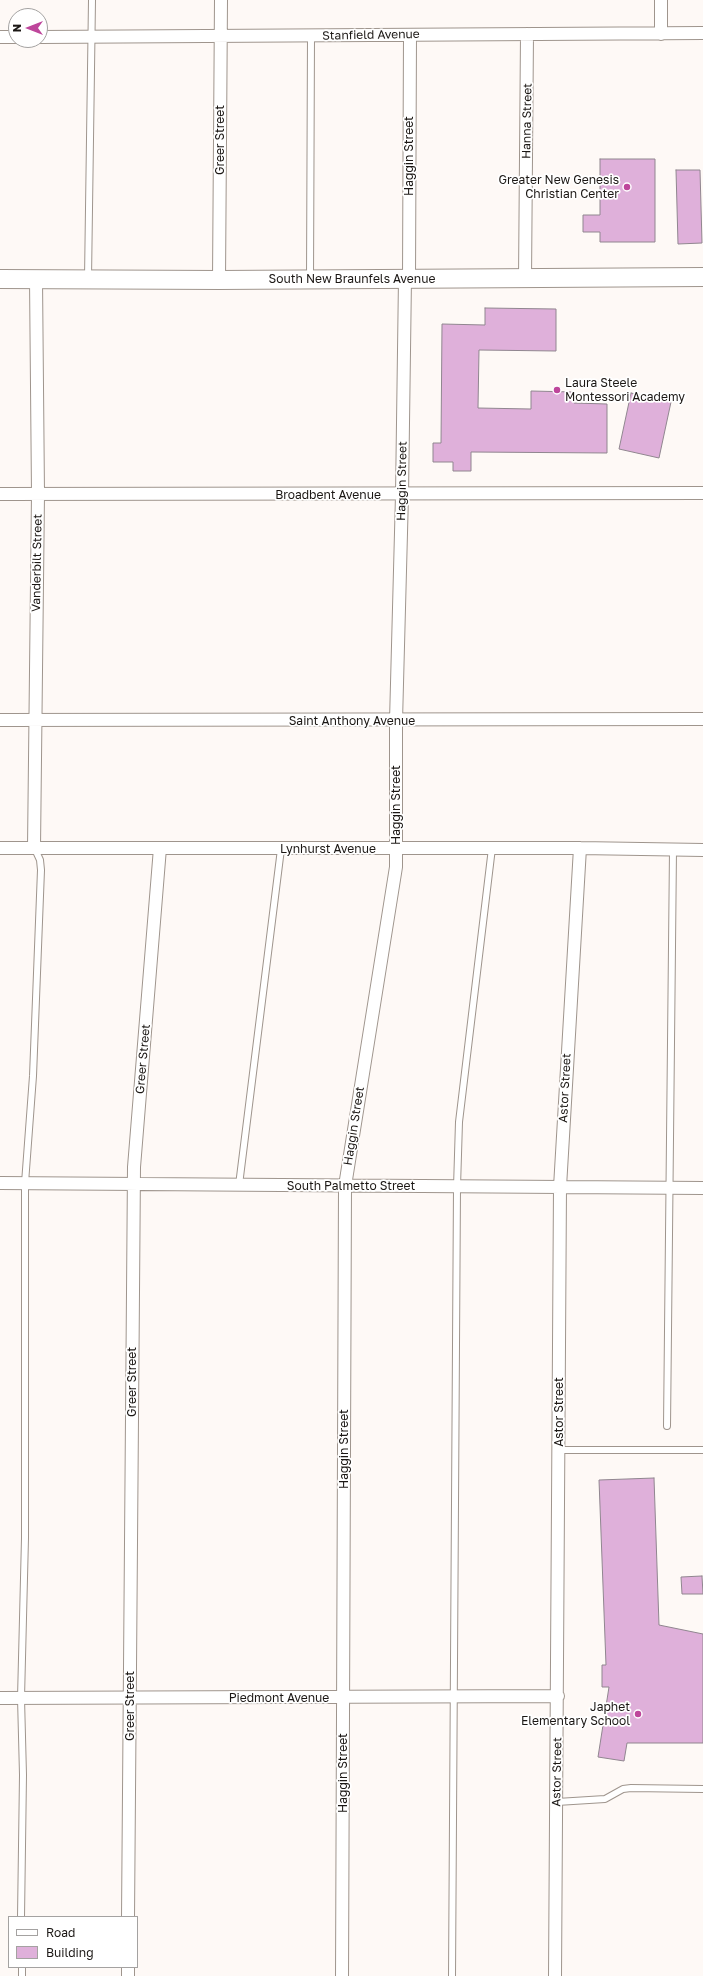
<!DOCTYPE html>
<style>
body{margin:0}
#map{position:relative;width:703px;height:1976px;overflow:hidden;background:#fef9f6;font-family:"Golos Text",sans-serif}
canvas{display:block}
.legend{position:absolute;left:8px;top:1916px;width:130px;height:52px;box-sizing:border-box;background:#fff;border:1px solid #a4a2a1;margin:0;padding:5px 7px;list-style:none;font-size:12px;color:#1b1714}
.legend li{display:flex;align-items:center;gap:8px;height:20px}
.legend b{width:20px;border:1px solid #a4a2a1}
.north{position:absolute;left:8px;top:8px;width:40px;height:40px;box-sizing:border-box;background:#fff;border:1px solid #a4a2a1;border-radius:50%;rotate:270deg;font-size:11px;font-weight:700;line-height:16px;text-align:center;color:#1b1714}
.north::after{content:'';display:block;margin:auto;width:14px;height:18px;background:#be469b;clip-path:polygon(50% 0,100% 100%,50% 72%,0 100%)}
</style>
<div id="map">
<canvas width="703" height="1976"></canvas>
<ul class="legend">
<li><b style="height:5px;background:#fff"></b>Road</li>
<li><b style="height:11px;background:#dfb0da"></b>Building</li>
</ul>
<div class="north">N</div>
</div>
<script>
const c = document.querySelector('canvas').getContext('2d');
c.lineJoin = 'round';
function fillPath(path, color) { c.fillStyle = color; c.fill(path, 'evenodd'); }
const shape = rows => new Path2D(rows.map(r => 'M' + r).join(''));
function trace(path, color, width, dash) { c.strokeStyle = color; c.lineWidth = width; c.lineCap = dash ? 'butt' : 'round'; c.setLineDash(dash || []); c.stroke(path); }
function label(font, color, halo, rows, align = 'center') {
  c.font = font + ' "Golos Text",sans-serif'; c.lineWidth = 3.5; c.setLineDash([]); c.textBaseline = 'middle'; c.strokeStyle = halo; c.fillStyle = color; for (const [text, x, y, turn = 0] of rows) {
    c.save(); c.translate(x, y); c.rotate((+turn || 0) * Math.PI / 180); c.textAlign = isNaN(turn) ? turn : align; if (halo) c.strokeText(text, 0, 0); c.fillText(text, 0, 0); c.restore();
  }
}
const building = shape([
 [600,159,655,159,655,242,600,242,600,232,583,232,583,215,600,215,600,159],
 [676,170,700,170,702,243,678,244,676,170],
 [485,308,556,309,556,351,479,350,478,408,531,409,531,391,574,392,574,403,607,404,607,453,471,452,471,471,453,471,453,462,433,462,433,443,441,443,442,324,485,325,485,308],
 [631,393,671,402,659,458,619,449,631,393],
 [654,1478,659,1625,703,1634,703,1743,627,1743,624,1761,598,1757,609,1687,602,1687,602,1665,606,1665,599,1480,654,1478],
 [702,1576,703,1594,682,1594,681,1577,702,1576]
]);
const lane = shape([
 [88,278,92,0],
 [310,278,311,36],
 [239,1185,281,849],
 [667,1426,673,850],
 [559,1450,703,1450],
 [557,1802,605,1799,623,1789,631,1788,703,1789],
 [21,1917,23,1775,21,1698,25,1538,25,1183,33,1076,41,870,40,860,34,847],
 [22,1967,22,1976],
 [452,1976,457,1187,459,1122,492,848]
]);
const street = shape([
 [661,34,661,0],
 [0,37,16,37],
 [40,37,703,33],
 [409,278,410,35],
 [525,279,527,34],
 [219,280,221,0],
 [0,494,703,493],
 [0,720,703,719],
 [34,847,38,494,36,279],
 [0,848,580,848,703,850],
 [0,1183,703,1188],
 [0,1698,558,1696],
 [128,1917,134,1167,160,848],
 [128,1976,128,1967],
 [342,1976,345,1186,396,867,396,721,402,495,405,278],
 [555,1976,560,1187,580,848]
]);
const secondary = shape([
 [0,279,219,280,703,277]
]);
const markers = [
 [627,187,4,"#be469b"],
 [557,390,4,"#be469b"],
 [638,1714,4,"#be469b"]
];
const streetNames = [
 ["Stanfield Avenue",371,35,-1],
 ["Hanna Street",527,121,-89],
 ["Greer Street",220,140,-90],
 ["Haggin Street",409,156,-90],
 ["South New Braunfels Avenue",352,279],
 ["Haggin Street",402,481,-89],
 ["Broadbent Avenue",328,495],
 ["Vanderbilt Street",37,563,-89],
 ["Saint Anthony Avenue",352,721],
 ["Haggin Street",396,805,-90],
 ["Lynhurst Avenue",328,849],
 ["Greer Street",143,1059,-85],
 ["Astor Street",565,1088,-87],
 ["Haggin Street",354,1126,-81],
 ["South Palmetto Street",351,1186],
 ["Greer Street",132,1382,-90],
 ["Astor Street",559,1412,-90],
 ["Haggin Street",344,1449,-90],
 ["Piedmont Avenue",279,1698],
 ["Greer Street",130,1706,-90],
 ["Astor Street",557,1772,-89],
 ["Haggin Street",343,1773,-90]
];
const poiNames = [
 ["Greater New Genesis",619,180],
 ["Christian Center",619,194],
 ["Laura Steele",565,383,"left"],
 ["Montessori Academy",565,397,"left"],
 ["Japhet",630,1707],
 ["Elementary School",630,1721]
];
fillPath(building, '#dfb0da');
trace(building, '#90868f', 1);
trace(lane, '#9f958d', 8);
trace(street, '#9f958d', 14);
trace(secondary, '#9f958d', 20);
trace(lane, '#fff', 6);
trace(street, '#fff', 12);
trace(secondary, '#fff', 18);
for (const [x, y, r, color] of markers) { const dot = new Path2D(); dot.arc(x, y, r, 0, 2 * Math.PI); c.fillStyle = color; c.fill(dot); trace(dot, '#fff', 1.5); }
label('12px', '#1b1714', '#fff', streetNames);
label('12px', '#1b1714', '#fff', poiNames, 'right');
</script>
